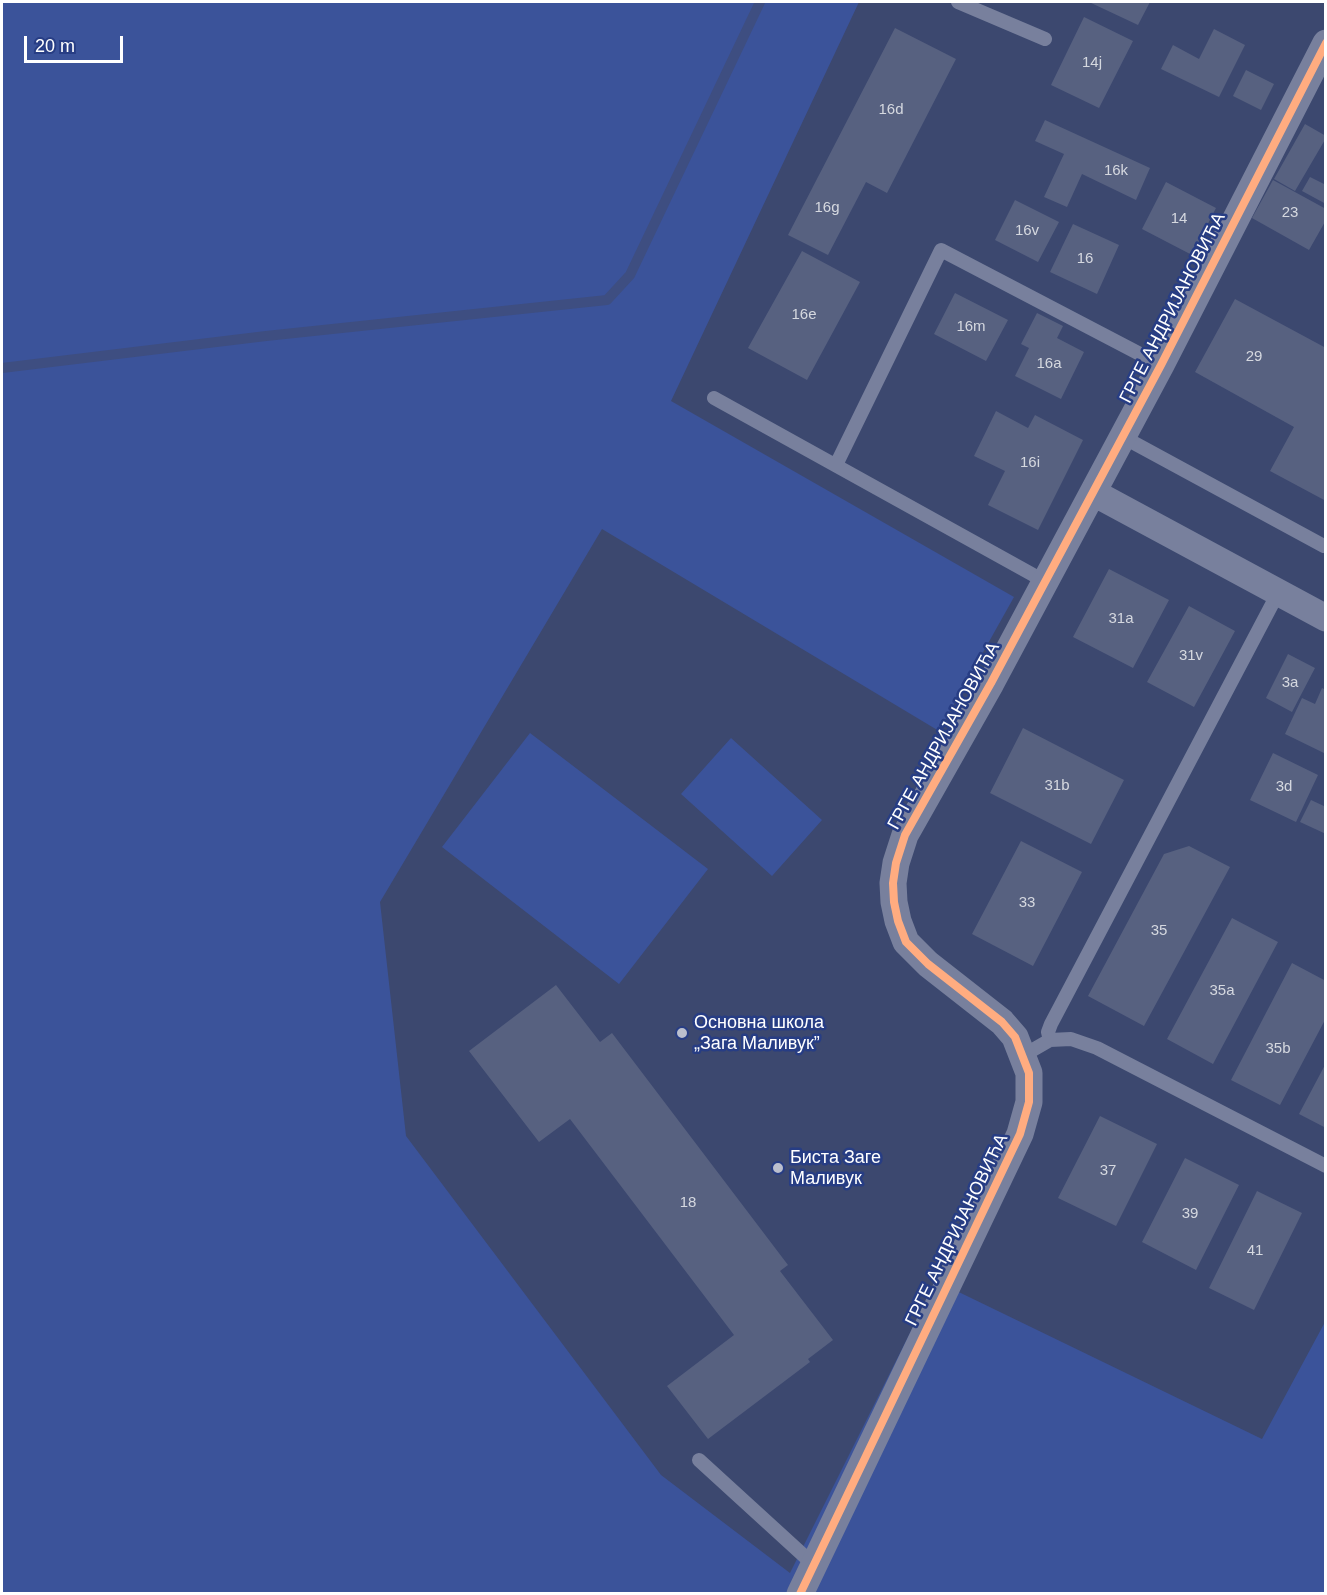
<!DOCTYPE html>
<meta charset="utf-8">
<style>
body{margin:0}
#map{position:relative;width:1327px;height:1595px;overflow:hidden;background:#3c486f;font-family:Arial,sans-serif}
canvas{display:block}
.frame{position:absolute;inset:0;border:3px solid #fff;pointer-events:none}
.scale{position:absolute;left:24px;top:36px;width:99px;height:27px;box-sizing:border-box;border:3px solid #fff;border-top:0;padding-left:8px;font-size:18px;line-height:21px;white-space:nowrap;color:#fff;-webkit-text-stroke:4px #273d84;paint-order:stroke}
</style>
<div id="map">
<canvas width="1327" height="1595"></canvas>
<div class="frame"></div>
<div class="scale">20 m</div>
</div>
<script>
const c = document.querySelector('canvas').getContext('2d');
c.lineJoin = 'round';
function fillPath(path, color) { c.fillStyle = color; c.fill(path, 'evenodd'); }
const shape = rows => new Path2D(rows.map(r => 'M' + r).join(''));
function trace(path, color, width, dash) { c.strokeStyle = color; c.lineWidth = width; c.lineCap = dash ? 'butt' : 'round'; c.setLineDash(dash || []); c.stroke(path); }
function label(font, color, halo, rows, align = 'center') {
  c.font = font + ' Arial,sans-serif'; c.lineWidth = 5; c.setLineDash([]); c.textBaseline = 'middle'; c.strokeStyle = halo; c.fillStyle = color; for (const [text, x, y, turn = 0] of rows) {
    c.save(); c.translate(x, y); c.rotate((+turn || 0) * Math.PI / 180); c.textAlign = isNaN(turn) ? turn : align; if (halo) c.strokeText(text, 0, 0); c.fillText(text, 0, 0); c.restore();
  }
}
const green = shape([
 [2,2,859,2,671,401,1014,597,939,731,602,529,380,902,406,1136,661,1475,790,1573,936,1281,1262,1439,1325,1322,1325,1593,2,1594],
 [530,733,708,869,619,984,442,847],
 [731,738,822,820,772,876,681,794]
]);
const stream = shape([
 [2,368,266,336,607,300,630,275,760,2]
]);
const building = shape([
 [1089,2,1150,2,1138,25],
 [1084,17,1133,41,1099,108,1051,85],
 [895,28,956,59,887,193,866,182,828,255,788,235],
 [1214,29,1245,45,1219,97,1161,69,1173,45,1199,59],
 [1246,70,1274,84,1261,110,1233,96],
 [1045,120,1150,168,1136,200,1082,174,1067,207,1044,197,1064,154,1035,141],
 [1305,124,1326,136,1326,138,1295,191,1274,179],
 [1310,177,1326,185,1326,204,1302,191],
 [1273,180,1326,209,1326,220,1309,250,1252,218],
 [1166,182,1216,208,1192,255,1142,229],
 [1015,200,1059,222,1038,262,995,240],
 [1073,224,1119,245,1097,294,1050,272],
 [802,251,860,282,807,380,748,348],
 [955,293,1008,320,986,361,934,334],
 [1235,299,1326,348,1326,501,1270,471,1294,427,1195,372],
 [1037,313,1063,326,1057,338,1084,352,1061,399,1015,376,1029,348,1021,344],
 [996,411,1028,428,1035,415,1083,440,1038,530,988,505,1005,471,974,456],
 [1109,569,1169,600,1133,668,1073,637],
 [1189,606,1235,631,1194,707,1147,682],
 [1288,654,1315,668,1292,712,1266,698],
 [1322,688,1326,690,1326,754,1285,734,1302,698,1315,704],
 [1023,728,1124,780,1091,844,990,793],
 [1273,753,1318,775,1296,822,1250,800],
 [1311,800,1326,807,1326,834,1300,822],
 [1021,841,1082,872,1033,966,972,934],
 [1189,846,1230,867,1144,1026,1088,996,1164,854],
 [1232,918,1278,942,1213,1064,1167,1039],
 [1292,963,1326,981,1326,1018,1280,1105,1231,1080],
 [556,985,600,1042,612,1033,788,1265,780,1271,833,1340,808,1359,810,1362,708,1439,667,1386,734,1335,570,1119,539,1142,469,1051],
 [1326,1063,1326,1128,1299,1114],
 [1100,1116,1157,1144,1116,1226,1058,1198],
 [1185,1158,1239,1185,1196,1270,1142,1242],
 [1257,1191,1302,1213,1254,1310,1209,1288]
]);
const lane = shape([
 [958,2,1045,39],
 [714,398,1046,582],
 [1123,437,1324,546],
 [836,465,941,250,1161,365],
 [1050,1040,1048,1032,1051,1024,1278,593],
 [1024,1055,1050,1040,1071,1039,1097,1048,1326,1166],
 [699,1460,814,1565]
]);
const street = shape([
 [1094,493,1326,618],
 [800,1594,1020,1134,1029,1102,1029,1073,1015,1037,1002,1022,928,964,906,942,898,921,894,902,893,883,896,863,905,835,991,683,1161,365,1326,43]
]);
const cycleway = shape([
 [800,1594,1020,1134,1029,1102,1029,1073,1015,1037,1002,1022,928,964,906,942,898,921,894,902,893,883,896,863,905,835,991,683,1161,365,1326,43]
]);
const markers = [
 [682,1033,6,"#bbbfcd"],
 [778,1168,6,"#bbbfcd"]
];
const numberNames = [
 ["14j",1092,63],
 ["16d",891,110],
 ["16k",1116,171],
 ["16g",827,208],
 ["23",1290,213],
 ["14",1179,219],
 ["16v",1027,231],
 ["16",1085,259],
 ["16e",804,315],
 ["16m",971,327],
 ["29",1254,357],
 ["16a",1049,364],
 ["16i",1030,463],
 ["31a",1121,619],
 ["31v",1191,656],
 ["3a",1290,683],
 ["31b",1057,786],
 ["3d",1284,787],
 ["33",1027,903],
 ["35",1159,931],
 ["35a",1222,991],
 ["35b",1278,1049],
 ["37",1108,1171],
 ["18",688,1203],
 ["39",1190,1214],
 ["41",1255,1251]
];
const streetNames = [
 ["ГРГЕ АНДРИЈАНОВИЋА",1173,308,-63],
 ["ГРГЕ АНДРИЈАНОВИЋА",944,736,-61],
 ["ГРГЕ АНДРИЈАНОВИЋА",957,1230,-64]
];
const poiNames = [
 ["Основна школа",694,1023],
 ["„Зага Маливук”",694,1044],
 ["Биста Заге",790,1158],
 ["Маливук",790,1179]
];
fillPath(green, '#3b539a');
trace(stream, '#3e4e81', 10);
fillPath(building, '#576180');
trace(lane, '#78809d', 14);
trace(street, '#78809d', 27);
trace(cycleway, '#ffac80', 8);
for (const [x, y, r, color] of markers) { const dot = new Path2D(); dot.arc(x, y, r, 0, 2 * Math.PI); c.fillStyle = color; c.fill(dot); trace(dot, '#273d84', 2); }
label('15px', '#d5d8df', null, numberNames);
label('18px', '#fff', '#273d84', streetNames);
label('18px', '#fff', '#273d84', poiNames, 'left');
</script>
